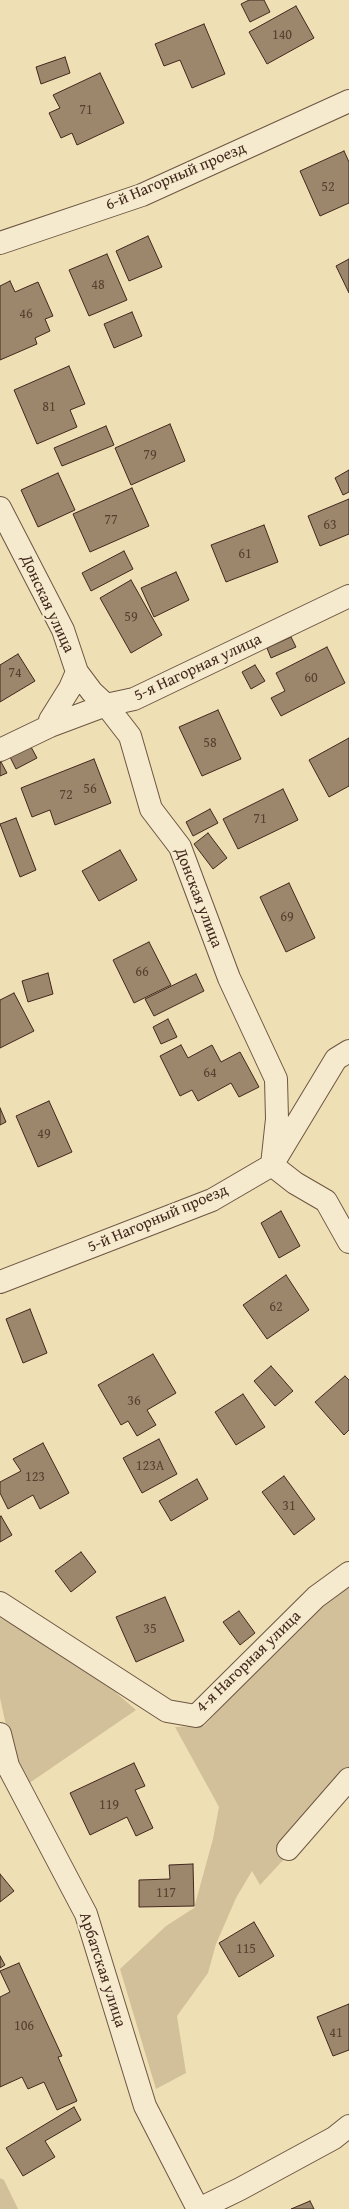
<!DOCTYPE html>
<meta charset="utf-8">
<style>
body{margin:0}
canvas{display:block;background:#efdfb4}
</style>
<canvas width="349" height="2209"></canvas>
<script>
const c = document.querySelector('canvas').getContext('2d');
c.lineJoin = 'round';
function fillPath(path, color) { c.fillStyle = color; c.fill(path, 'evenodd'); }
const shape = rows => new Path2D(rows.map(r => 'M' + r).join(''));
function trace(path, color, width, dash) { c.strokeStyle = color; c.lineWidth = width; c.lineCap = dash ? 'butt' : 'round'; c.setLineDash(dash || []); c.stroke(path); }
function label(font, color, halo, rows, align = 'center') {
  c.font = font + ' "Gentium Book Plus",serif'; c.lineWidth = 4; c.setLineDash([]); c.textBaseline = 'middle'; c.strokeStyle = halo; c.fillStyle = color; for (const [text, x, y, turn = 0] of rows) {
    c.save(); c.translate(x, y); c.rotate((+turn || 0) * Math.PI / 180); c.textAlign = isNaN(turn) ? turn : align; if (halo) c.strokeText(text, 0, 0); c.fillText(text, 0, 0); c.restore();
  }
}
const green = shape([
 [349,1583,349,1789,260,1885,252,1871,236,1898,216,1944,208,1973,177,2016,186,2073,156,2089,120,1969,166,1926,194,1908,213,1839,219,1807,175,1727,204,1726,320,1602],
 [0,1618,77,1659,136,1710,28,1784,15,1767,0,1698],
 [0,2178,4,2180,18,2209,0,2209]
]);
const building = shape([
 [249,0,264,0,270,12,250,22,241,4,249,0],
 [296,6,314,38,267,64,249,32,296,6],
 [204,24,225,74,192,88,180,60,164,66,155,44,204,24],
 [65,57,70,73,41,84,36,67,65,57],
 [100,73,124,123,77,145,72,133,61,138,49,113,60,108,53,95,100,73],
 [344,151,349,162,349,203,320,216,300,171,344,151],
 [148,236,162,267,129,281,116,251,148,236],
 [107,254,127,300,89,316,69,270,107,254],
 [349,259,349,293,336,266,349,259],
 [10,281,15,292,38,282,53,316,45,319,50,331,35,338,37,344,0,360,0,286,10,281],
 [132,312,142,336,114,348,104,324,132,312],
 [69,366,85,404,70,410,77,427,37,444,14,390,69,366],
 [170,424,185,461,131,485,115,448,170,424],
 [106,426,114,445,62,466,54,448,106,426],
 [349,470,349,492,343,495,335,478,349,470],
 [58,473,75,510,38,527,21,490,58,473],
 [132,488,149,526,90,552,73,514,132,488],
 [349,499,349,534,320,546,308,516,349,499],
 [264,525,278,562,226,582,211,545,264,525],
 [124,551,133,569,91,591,82,573,124,551],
 [176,572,189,600,154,617,141,588,176,572],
 [131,580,162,635,131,653,100,598,131,580],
 [291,637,296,647,271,658,267,648,291,637],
 [327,647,345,683,281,716,271,698,285,691,276,673,327,647],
 [18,654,35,681,0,702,0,665,18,654],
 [255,665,265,681,251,689,242,672,255,665],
 [218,710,241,759,202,776,179,727,218,710],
 [349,738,349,786,329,797,309,760,349,738],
 [31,747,37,758,16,769,10,757,31,747],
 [94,759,111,803,55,825,50,810,32,817,21,788,94,759],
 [1,762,7,773,0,776,0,763,1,762],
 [283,789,298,820,238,849,223,819,283,789],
 [210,809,218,823,193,836,186,822,210,809],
 [16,818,36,870,20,877,0,824,16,818],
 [208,833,227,858,213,869,194,844,208,833],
 [120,850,137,880,99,901,82,871,120,850],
 [289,883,315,938,286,952,260,897,289,883],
 [149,942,171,985,134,1003,113,960,149,942],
 [48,973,53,994,28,1002,22,981,48,973],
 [196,974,204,991,154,1016,145,999,196,974],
 [14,993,34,1031,0,1048,0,1000,14,993],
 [168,1019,177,1037,161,1044,153,1027,168,1019],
 [181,1045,188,1058,212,1045,221,1062,240,1052,259,1087,239,1097,231,1083,198,1101,192,1090,180,1096,160,1056,181,1045],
 [49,1101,72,1152,38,1167,16,1116,49,1101],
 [0,1108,6,1122,0,1125,0,1108],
 [281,1211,300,1246,279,1258,261,1223,281,1211],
 [286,1275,309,1310,267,1339,243,1305,286,1275],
 [30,1309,47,1353,23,1363,6,1319,30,1309],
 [153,1354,176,1393,147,1410,156,1425,137,1436,128,1421,121,1425,98,1385,153,1354],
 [271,1366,293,1391,275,1406,254,1381,271,1366],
 [345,1376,349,1380,349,1430,344,1435,315,1402,345,1376],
 [243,1394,265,1427,236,1445,215,1412,243,1394],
 [159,1439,177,1474,142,1493,123,1458,159,1439],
 [43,1443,69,1493,40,1509,33,1495,8,1509,0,1493,0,1482,21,1471,13,1459,43,1443],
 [284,1476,315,1519,294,1535,262,1492,284,1476],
 [197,1479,208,1499,171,1521,159,1501,197,1479],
 [1,1516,12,1535,0,1542,0,1517,1,1516],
 [81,1552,96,1572,71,1592,55,1571,81,1552],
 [165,1597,184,1641,136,1662,116,1617,165,1597],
 [239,1611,255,1633,240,1645,223,1622,239,1611],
 [134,1763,145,1786,135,1790,153,1828,136,1836,127,1817,90,1835,70,1793,134,1763],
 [193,1864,194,1906,139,1907,139,1880,170,1879,169,1865,193,1864],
 [0,1874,14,1891,0,1902,0,1874],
 [254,1922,274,1956,239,1977,219,1943,254,1922],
 [0,1956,5,1965,0,1968,0,1956],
 [19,1963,62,2056,58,2057,77,2101,57,2110,44,2082,28,2089,22,2077,0,2087,0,1997,10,1992,0,1971,19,1963],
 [349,2004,349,2050,333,2056,317,2017,349,2004],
 [74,2107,81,2120,45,2141,55,2157,23,2176,6,2148,74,2107],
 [310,2201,314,2209,291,2209,310,2201]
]);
const minor = shape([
 [0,243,142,195,349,101],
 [0,508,63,630,77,672,92,692,106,705,130,736,151,809,180,847,229,978,276,1079,277,1119,272,1165,295,1183,326,1201,349,1242],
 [50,726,50,720,70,688,77,672],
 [0,750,50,726,106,705,134,699,349,596],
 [0,1282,212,1200,272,1165,336,1059,349,1051],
 [0,1603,167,1711,196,1716,316,1597,349,1573],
 [0,1734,8,1766,86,1914,145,2106,198,2209],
 [288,1849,349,1779],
 [199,2209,240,2189,334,2138,349,2126]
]);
const numberNames = [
 ["140",282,35],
 ["71",86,110],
 ["52",328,187],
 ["48",98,285],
 ["46",26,314],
 ["81",49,407],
 ["79",150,455],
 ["77",111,520],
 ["63",330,525],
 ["61",245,554],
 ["59",131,617],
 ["74",15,673],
 ["60",311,678],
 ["58",210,743],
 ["56",90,789],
 ["72",66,795],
 ["71",260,819],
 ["69",287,917],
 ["66",142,972],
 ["64",210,1073],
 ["49",44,1134],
 ["62",276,1307],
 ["36",134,1401],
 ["123А",150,1466],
 ["123",35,1477],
 ["31",289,1506],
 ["35",150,1629],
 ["119",109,1805],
 ["117",166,1893],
 ["115",246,1949],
 ["106",24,2026],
 ["41",336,2033]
];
const streetNames = [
 ["6-й Нагорный проезд",176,177,-23],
 ["Донская улица",47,604,65],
 ["5-я Нагорная улица",198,668,-25],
 ["Донская улица",198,898,69],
 ["5-й Нагорный проезд",158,1219,-23],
 ["4-я Нагорная улица",249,1662,-44],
 ["Арбатская улица",102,1970,72]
];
fillPath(green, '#d2c09a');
fillPath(building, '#9c876c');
trace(building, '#42281d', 1);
trace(minor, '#6d5643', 24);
trace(minor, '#f5eace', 22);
label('14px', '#584031', null, numberNames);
label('16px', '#42281d', '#f5eace', streetNames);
</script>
